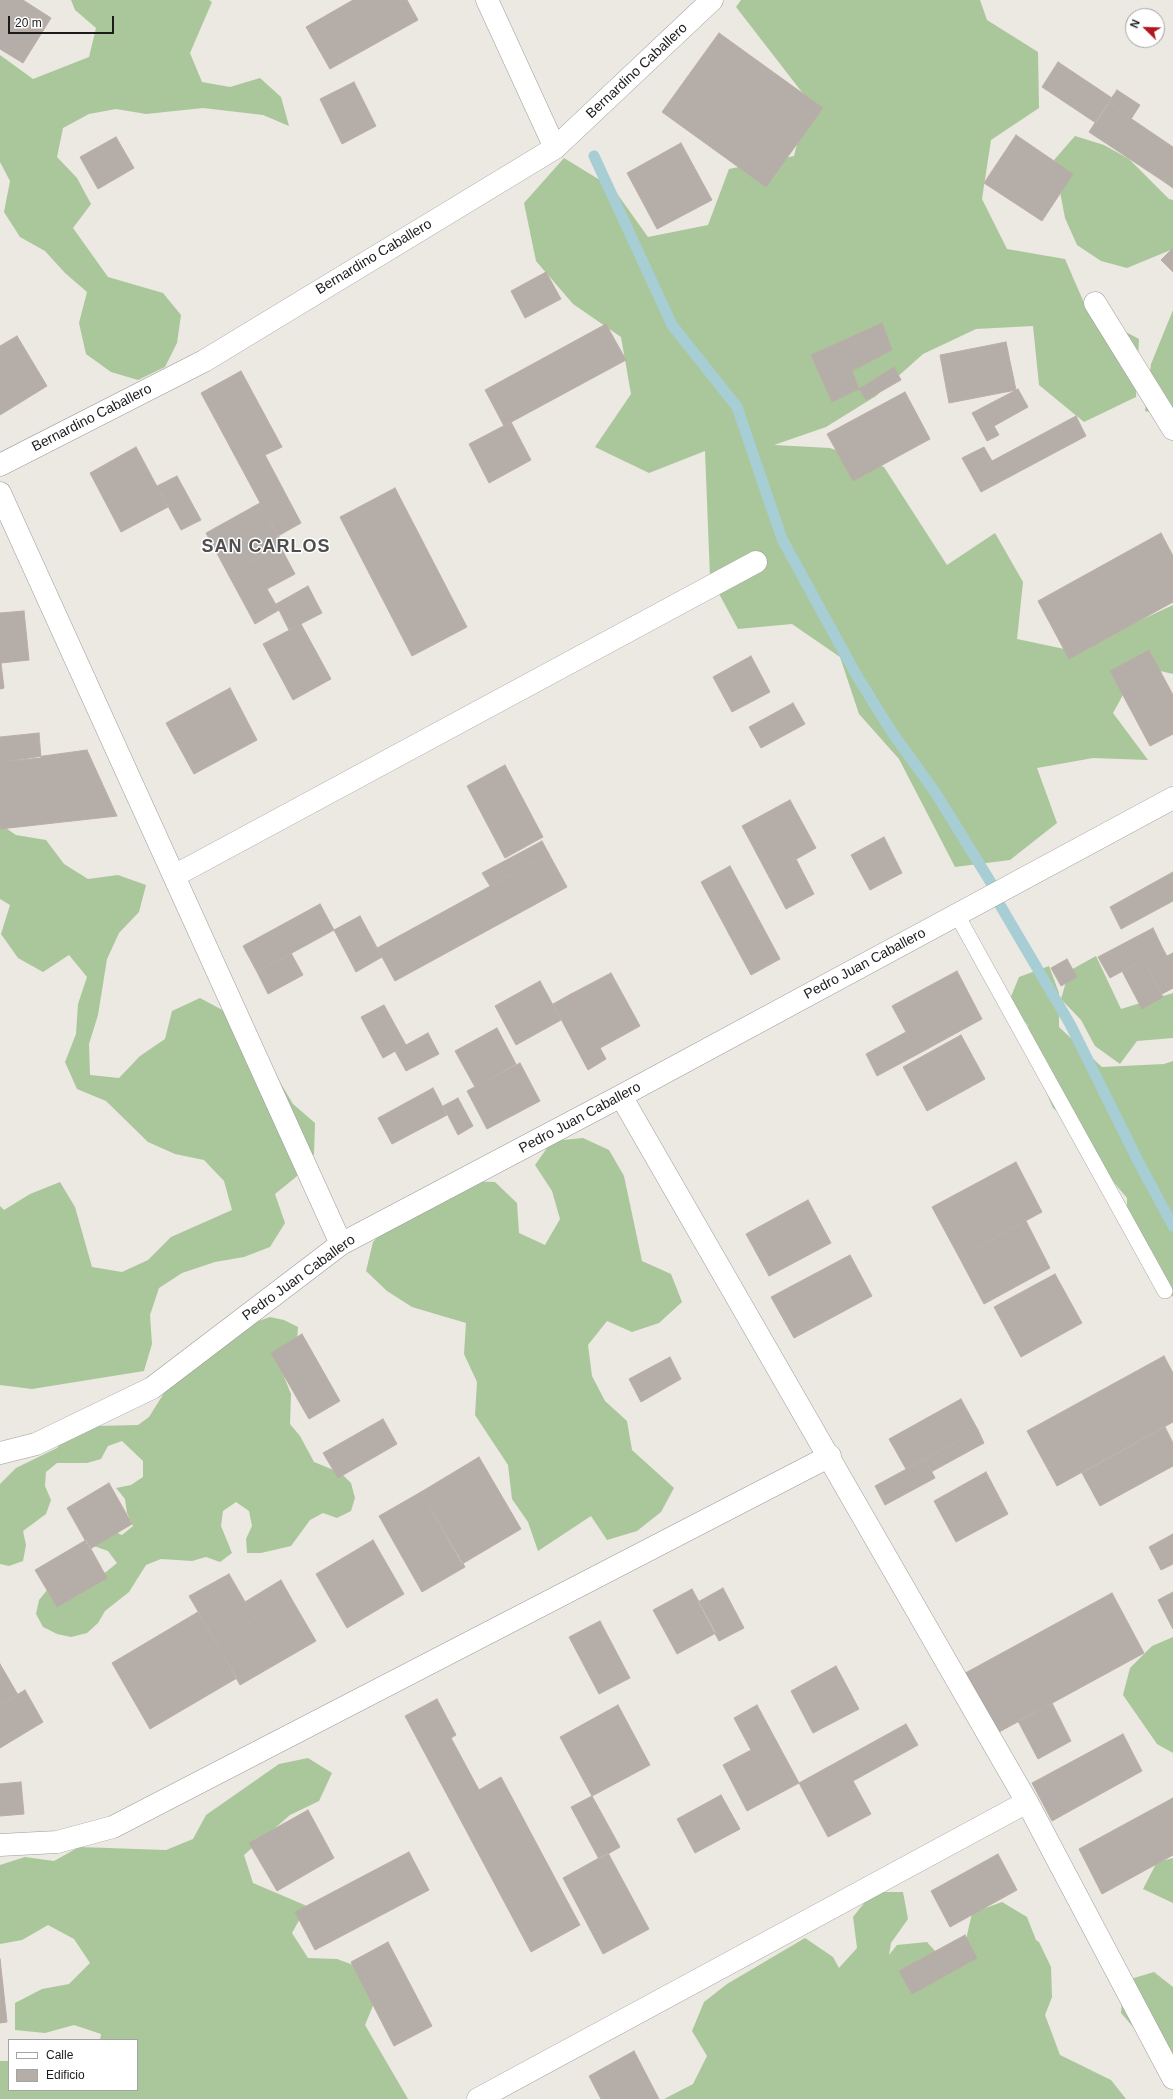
<!DOCTYPE html>
<style>
body{margin:0}
#map{position:relative;width:1173px;height:2099px;overflow:hidden;background:#ece8e2;font-family:Arial,sans-serif}
canvas{display:block}
.legend{position:absolute;left:8px;top:2039px;width:130px;height:52px;box-sizing:border-box;background:#fff;border:1px solid #a4a4a4;margin:0;padding:5px 7px;list-style:none;font-size:12px;color:#1b1b1b}
.legend li{display:flex;align-items:center;gap:8px;height:20px}
.legend b{width:20px;border:1px solid #a4a4a4}
.north{position:absolute;left:1125px;top:8px;width:40px;height:40px;box-sizing:border-box;background:#fff;border:1px solid #a4a4a4;border-radius:50%;rotate:293deg;font-size:11px;font-weight:700;line-height:16px;text-align:center;color:#1b1b1b}
.north::after{content:'';display:block;margin:auto;width:14px;height:18px;background:#b1151e;clip-path:polygon(50% 0,100% 100%,50% 72%,0 100%)}
.scale{position:absolute;left:8px;top:16px;width:106px;height:18px;box-sizing:border-box;border:2px solid #1b1b1b;border-top:0;padding-left:5px;font-size:12px;line-height:14px;white-space:nowrap;color:#1b1b1b;-webkit-text-stroke:3px #fff;paint-order:stroke}
</style>
<div id="map">
<canvas width="1173" height="2099"></canvas>
<ul class="legend">
<li><b style="height:5px;background:#fff"></b>Calle</li>
<li><b style="height:11px;background:#b5ada8"></b>Edificio</li>
</ul>
<div class="north">N</div>
<div class="scale">20 m</div>
</div>
<script>
const c = document.querySelector('canvas').getContext('2d');
c.lineJoin = 'round';
function fillPath(path, color) { c.fillStyle = color; c.fill(path, 'evenodd'); }
const shape = rows => new Path2D(rows.map(r => 'M' + r).join(''));
function trace(path, color, width, dash) { c.strokeStyle = color; c.lineWidth = width; c.lineCap = dash ? 'butt' : 'round'; c.setLineDash(dash || []); c.stroke(path); }
function label(font, color, halo, rows, align = 'center') {
  c.font = font + ' Arial,sans-serif'; c.lineWidth = 3; c.setLineDash([]); c.textBaseline = 'middle'; c.strokeStyle = halo; c.fillStyle = color; for (const [text, x, y, turn = 0] of rows) {
    c.save(); c.translate(x, y); c.rotate((+turn || 0) * Math.PI / 180); c.textAlign = isNaN(turn) ? turn : align; if (halo) c.strokeText(text, 0, 0); c.fillText(text, 0, 0); c.restore();
  }
}
const forest = shape([
 [71,0,209,0,212,2,190,53,202,82,230,87,260,78,281,97,289,126,263,115,203,108,146,114,116,109,89,114,63,128,57,157,77,178,91,204,73,228,108,277,163,293,181,315,177,343,165,367,138,380,111,372,86,354,79,323,87,292,65,273,45,251,20,237,4,212,10,181,0,162,0,55,33,79,89,57,96,28,75,10],
 [741,0,980,0,987,20,1038,52,1039,108,991,140,982,199,1007,249,1065,259,1088,312,1139,339,1136,397,1084,422,1039,385,1033,326,976,329,923,354,876,396,826,427,774,445,830,448,884,467,947,565,995,533,1023,582,1017,639,1074,651,1173,605,1173,674,1139,666,1113,713,1148,760,1093,758,1037,768,1057,823,1010,860,955,867,899,759,859,714,840,657,792,624,738,629,710,577,705,451,649,473,595,447,631,394,621,337,573,304,536,261,524,203,564,158,613,188,648,237,708,225,729,169,794,156,808,100,736,7],
 [1075,136,1104,145,1129,159,1169,199,1173,200,1173,249,1127,268,1101,261,1077,245,1065,218,1054,160],
 [1173,310,1173,417,1145,411,1151,364],
 [0,824,16,835,46,840,64,864,88,879,118,875,146,885,139,912,119,933,107,959,98,1015,89,1044,90,1075,119,1078,140,1056,165,1039,172,1011,200,998,226,1012,248,1066,277,1077,293,1104,315,1123,314,1154,296,1177,275,1194,285,1223,270,1247,244,1257,215,1262,182,1273,159,1288,150,1315,152,1344,144,1371,32,1389,0,1385,0,1206,4,1210,30,1194,60,1182,75,1207,92,1267,122,1272,148,1260,171,1237,232,1210,224,1181,204,1160,175,1154,148,1142,106,1101,77,1089,65,1062,76,1034,78,1004,87,977,69,955,43,972,18,958,1,934,10,905,0,899],
 [1096,956,1121,1009,1173,993,1173,1038,1137,1041,1120,1064,1095,1046,1081,1020,1061,999,1069,971],
 [1049,966,1059,993,1059,1027,1102,1067,1164,1064,1173,1061,1173,1297,1140,1256,1127,1228,1127,1198,1089,1153,1076,1126,1053,1108,1030,1054,1028,1025,1008,1004,1019,977],
 [583,1138,609,1150,624,1176,642,1261,671,1274,682,1302,659,1323,632,1332,607,1321,588,1345,592,1376,605,1401,627,1421,632,1450,674,1488,661,1512,637,1531,607,1540,591,1516,538,1551,528,1522,512,1499,508,1465,475,1415,477,1382,464,1354,466,1323,412,1307,387,1291,366,1271,373,1242,411,1202,465,1181,495,1182,517,1203,519,1233,545,1245,560,1219,552,1191,535,1165,552,1141],
 [270,1317,284,1320,298,1327,297,1342,279,1364,291,1394,290,1424,300,1436,314,1462,341,1473,351,1483,355,1498,351,1511,337,1518,323,1513,310,1520,291,1546,261,1553,247,1553,246,1539,252,1526,249,1511,236,1502,223,1511,221,1526,232,1553,220,1562,206,1557,192,1561,161,1559,146,1565,129,1592,105,1611,98,1623,87,1633,71,1637,57,1634,43,1627,36,1614,39,1600,48,1589,77,1583,106,1572,117,1563,108,1551,94,1546,97,1524,122,1535,133,1526,127,1513,125,1499,116,1488,131,1485,143,1477,143,1461,122,1441,108,1446,101,1459,87,1463,57,1463,46,1472,45,1486,51,1500,46,1514,23,1531,26,1545,23,1561,9,1566,0,1564,0,1484,16,1468,57,1448,66,1437,94,1426,138,1425,149,1417,164,1393,184,1371,211,1357,230,1334,244,1326],
 [1173,1637,1173,1753,1157,1744,1123,1695,1130,1668,1152,1646],
 [308,1758,332,1773,319,1801,290,1815,244,1855,253,1883,307,1906,292,1933,308,1958,337,1959,364,1969,377,1996,365,2025,408,2099,0,2099,0,2061,9,2061,9,2090,137,2090,137,2040,100,2040,101,2034,74,2025,45,2033,15,2030,15,2003,42,1989,69,1984,90,1963,74,1939,48,1925,22,1940,0,1944,0,1865,25,1857,54,1861,79,1847,166,1850,193,1839,206,1815,279,1764],
 [1173,1858,1173,1903,1143,1889,1157,1862],
 [873,1892,903,1892,908,1919,891,1943,889,1955,897,1945,927,1942,946,1963,960,1966,972,1913,1002,1902,1027,1917,1036,1940,1039,1942,1051,1967,1052,1997,1045,2015,1060,2055,1111,2080,1126,2099,664,2099,693,2084,707,2056,692,2031,704,2002,727,1984,805,1938,833,1957,839,1968,857,1948,853,1917],
 [1154,1972,1173,1987,1173,2073,1121,2013,1124,1981]
]);
const stream = shape([
 [594,156,672,325,737,407,782,539,857,676,891,731,935,792,993,886],
 [1000,905,1070,1024,1139,1163,1173,1226]
]);
const building = shape([
 [0,0,23,0,51,18,23,63,0,49,0,0],
 [353,0,407,0,418,20,330,69,306,27,353,0],
 [719,33,823,108,766,187,662,112,719,33],
 [1058,62,1112,98,1096,123,1042,87,1058,62],
 [354,82,376,126,342,144,320,99,354,82],
 [1117,90,1140,105,1131,119,1108,103,1117,90],
 [1108,103,1173,147,1173,166,1163,181,1089,132,1108,103],
 [1016,135,1073,174,1042,221,984,183,1016,135],
 [116,137,134,168,98,189,80,157,116,137],
 [681,143,712,200,657,229,627,173,681,143],
 [1173,166,1173,188,1163,181,1173,166],
 [1173,248,1173,272,1161,260,1173,248],
 [546,272,561,299,525,318,511,291,546,272],
 [882,323,892,350,852,371,859,389,832,402,811,355,882,323],
 [606,324,626,360,504,426,485,390,606,324],
 [17,336,47,386,0,415,0,346,17,336],
 [1006,342,1016,390,949,403,940,355,1006,342],
 [894,367,901,380,866,400,859,389,894,367],
 [241,371,282,447,265,455,301,523,278,536,201,393,241,371],
 [1018,389,1028,407,994,426,999,435,987,441,972,413,1018,389],
 [905,392,930,439,853,481,827,434,905,392],
 [1076,416,1086,436,981,492,962,458,984,447,992,461,1076,416],
 [511,422,531,460,489,483,469,444,511,422],
 [136,447,168,507,121,532,90,473,136,447],
 [177,476,201,520,181,530,157,486,177,476],
 [395,488,467,627,412,656,340,517,395,488],
 [260,503,283,544,228,574,206,533,260,503],
 [1161,533,1173,556,1173,602,1069,659,1038,601,1161,533],
 [280,546,295,574,267,589,279,610,255,624,228,574,280,546],
 [308,586,322,613,289,630,276,604,308,586],
 [24,611,29,660,1,663,4,688,0,689,0,613,24,611],
 [301,624,331,679,293,700,263,644,301,624],
 [1149,650,1173,695,1173,734,1150,746,1110,671,1149,650],
 [751,656,770,692,732,712,713,677,751,656],
 [230,688,257,740,194,774,166,723,230,688],
 [793,703,805,724,761,748,749,727,793,703],
 [39,733,41,758,0,762,0,737,39,733],
 [87,750,117,816,0,829,0,762,87,750],
 [505,765,543,837,505,858,467,786,505,765],
 [790,800,816,848,768,875,742,826,790,800],
 [884,837,902,873,870,890,851,855,884,837],
 [542,841,549,854,490,886,482,873,542,841],
 [549,854,567,887,395,981,377,948,549,854],
 [796,859,814,894,786,909,768,875,796,859],
 [730,866,780,959,751,975,701,882,730,866],
 [1173,872,1173,901,1121,929,1110,907,1173,872],
 [320,904,334,930,257,972,243,946,320,904],
 [360,916,382,957,356,972,334,930,360,916],
 [1153,928,1163,949,1110,978,1098,957,1153,928],
 [1163,949,1173,967,1173,988,1162,994,1143,960,1163,949],
 [291,953,303,975,268,994,257,972,291,953],
 [1173,953,1173,967,1167,956,1173,953],
 [1067,959,1077,977,1061,986,1051,968,1067,959],
 [1143,960,1163,997,1142,1009,1122,971,1143,960],
 [957,971,982,1019,918,1054,892,1006,957,971],
 [611,973,640,1026,600,1048,571,994,611,973],
 [540,981,561,1020,516,1045,495,1006,540,981],
 [571,994,606,1059,588,1070,553,1004,571,994],
 [384,1005,406,1045,383,1058,361,1017,384,1005],
 [497,1028,516,1064,475,1087,455,1051,497,1028],
 [906,1032,918,1054,877,1076,866,1054,906,1032],
 [428,1033,439,1054,406,1071,395,1051,428,1033],
 [961,1035,985,1079,927,1111,903,1067,961,1035],
 [520,1063,540,1101,487,1129,467,1091,520,1063],
 [433,1088,447,1115,392,1144,378,1118,433,1088],
 [458,1098,473,1126,458,1135,443,1106,458,1098],
 [1016,1162,1042,1212,959,1257,932,1207,1016,1162],
 [808,1200,831,1243,769,1276,746,1234,808,1200],
 [1026,1221,1050,1268,984,1304,959,1257,1026,1221],
 [850,1255,872,1296,794,1338,771,1297,850,1255],
 [1055,1274,1082,1323,1021,1357,994,1307,1055,1274],
 [302,1334,340,1401,309,1419,271,1353,302,1334],
 [1164,1356,1173,1373,1173,1422,1057,1486,1027,1431,1164,1356],
 [670,1357,681,1379,641,1402,629,1379,670,1357],
 [961,1399,978,1430,906,1469,889,1439,961,1399],
 [383,1419,397,1444,338,1478,323,1453,383,1419],
 [1165,1427,1173,1443,1173,1466,1100,1506,1082,1473,1165,1427],
 [978,1430,984,1443,931,1472,925,1459,978,1430],
 [479,1457,521,1529,462,1564,421,1492,479,1457],
 [925,1459,935,1478,885,1505,875,1486,925,1459],
 [986,1472,1008,1514,956,1542,934,1501,986,1472],
 [109,1483,132,1524,90,1549,67,1508,109,1483],
 [421,1492,465,1567,422,1592,379,1516,421,1492],
 [1173,1534,1173,1564,1161,1570,1149,1547,1173,1534],
 [86,1540,107,1578,57,1607,35,1570,86,1540],
 [373,1540,404,1594,347,1628,316,1574,373,1540],
 [229,1574,255,1619,216,1642,189,1596,229,1574],
 [281,1580,291,1598,255,1619,245,1602,281,1580],
 [723,1588,744,1628,719,1641,698,1602,723,1588],
 [692,1589,716,1633,677,1654,653,1610,692,1589],
 [1173,1592,1173,1629,1158,1600,1173,1592],
 [1112,1593,1144,1653,990,1737,958,1677,1112,1593],
 [291,1598,316,1641,240,1685,216,1642,291,1598],
 [198,1612,237,1678,150,1729,112,1663,198,1612],
 [600,1621,630,1678,599,1694,569,1637,600,1621],
 [0,1664,18,1695,0,1705,0,1664],
 [836,1666,859,1709,813,1733,791,1691,836,1666],
 [25,1690,43,1722,0,1748,0,1705,25,1690],
 [437,1699,456,1735,451,1738,479,1790,501,1777,580,1925,531,1952,405,1716,437,1699],
 [1052,1703,1071,1741,1038,1759,1018,1721,1052,1703],
 [618,1705,650,1765,592,1796,560,1737,618,1705],
 [757,1705,799,1783,747,1811,723,1765,751,1750,734,1718,757,1705],
 [906,1724,918,1745,853,1781,871,1814,828,1837,799,1783,906,1724],
 [1123,1734,1142,1771,1052,1821,1032,1783,1123,1734],
 [21,1782,24,1814,0,1816,0,1784,21,1782],
 [721,1795,740,1829,695,1853,677,1819,721,1795],
 [592,1796,620,1847,599,1859,571,1807,592,1796],
 [1173,1798,1173,1855,1102,1894,1079,1849,1173,1798],
 [308,1810,334,1858,277,1891,249,1843,308,1810],
 [409,1852,429,1890,315,1950,295,1912,409,1852],
 [608,1853,649,1929,603,1954,563,1878,608,1853],
 [998,1854,1017,1890,950,1927,931,1891,998,1854],
 [965,1935,977,1958,912,1994,899,1971,965,1935],
 [388,1942,432,2026,394,2046,351,1962,388,1942],
 [0,1959,7,2022,0,2023,0,1959],
 [634,2051,659,2099,601,2099,589,2076,634,2051]
]);
const service = shape([
 [957,915,1165,1291]
]);
const minor = shape([
 [487,0,555,148],
 [1095,303,1173,429],
 [0,493,341,1244],
 [174,876,756,562],
 [621,1096,1027,1802,1173,2078],
 [0,1453,36,1444,152,1388,341,1244,621,1096,1173,798],
 [0,1845,57,1842,113,1827,830,1456],
 [478,2099,1027,1802]
]);
const tertiary = shape([
 [0,465,204,361,555,148,712,0]
]);
const streetNames = [
 ["Bernardino Caballero",637,71,-43],
 ["Bernardino Caballero",374,257,-31],
 ["Bernardino Caballero",92,418,-27],
 ["Pedro Juan Caballero",865,964,-28],
 ["Pedro Juan Caballero",580,1118,-28],
 ["Pedro Juan Caballero",299,1278,-36]
];
const districtNames = [
 ["SAN CARLOS",266,547]
];
fillPath(forest, '#aac79b');
trace(stream, '#a7cdd5', 11);
fillPath(building, '#b5ada8');
trace(building, '#bcaea6', 1);
trace(service, '#9c9c9c', 16);
trace(minor, '#9c9c9c', 23);
trace(tertiary, '#9c9c9c', 23);
trace(service, '#fff', 15);
trace(minor, '#fff', 22);
trace(tertiary, '#fff', 22);
label('14px', '#1b1b1b', '#fff', streetNames);
c.letterSpacing = '1px';
label('bold 18px', '#4e4e4e', '#fff', districtNames);
c.letterSpacing = '0px';
</script>
